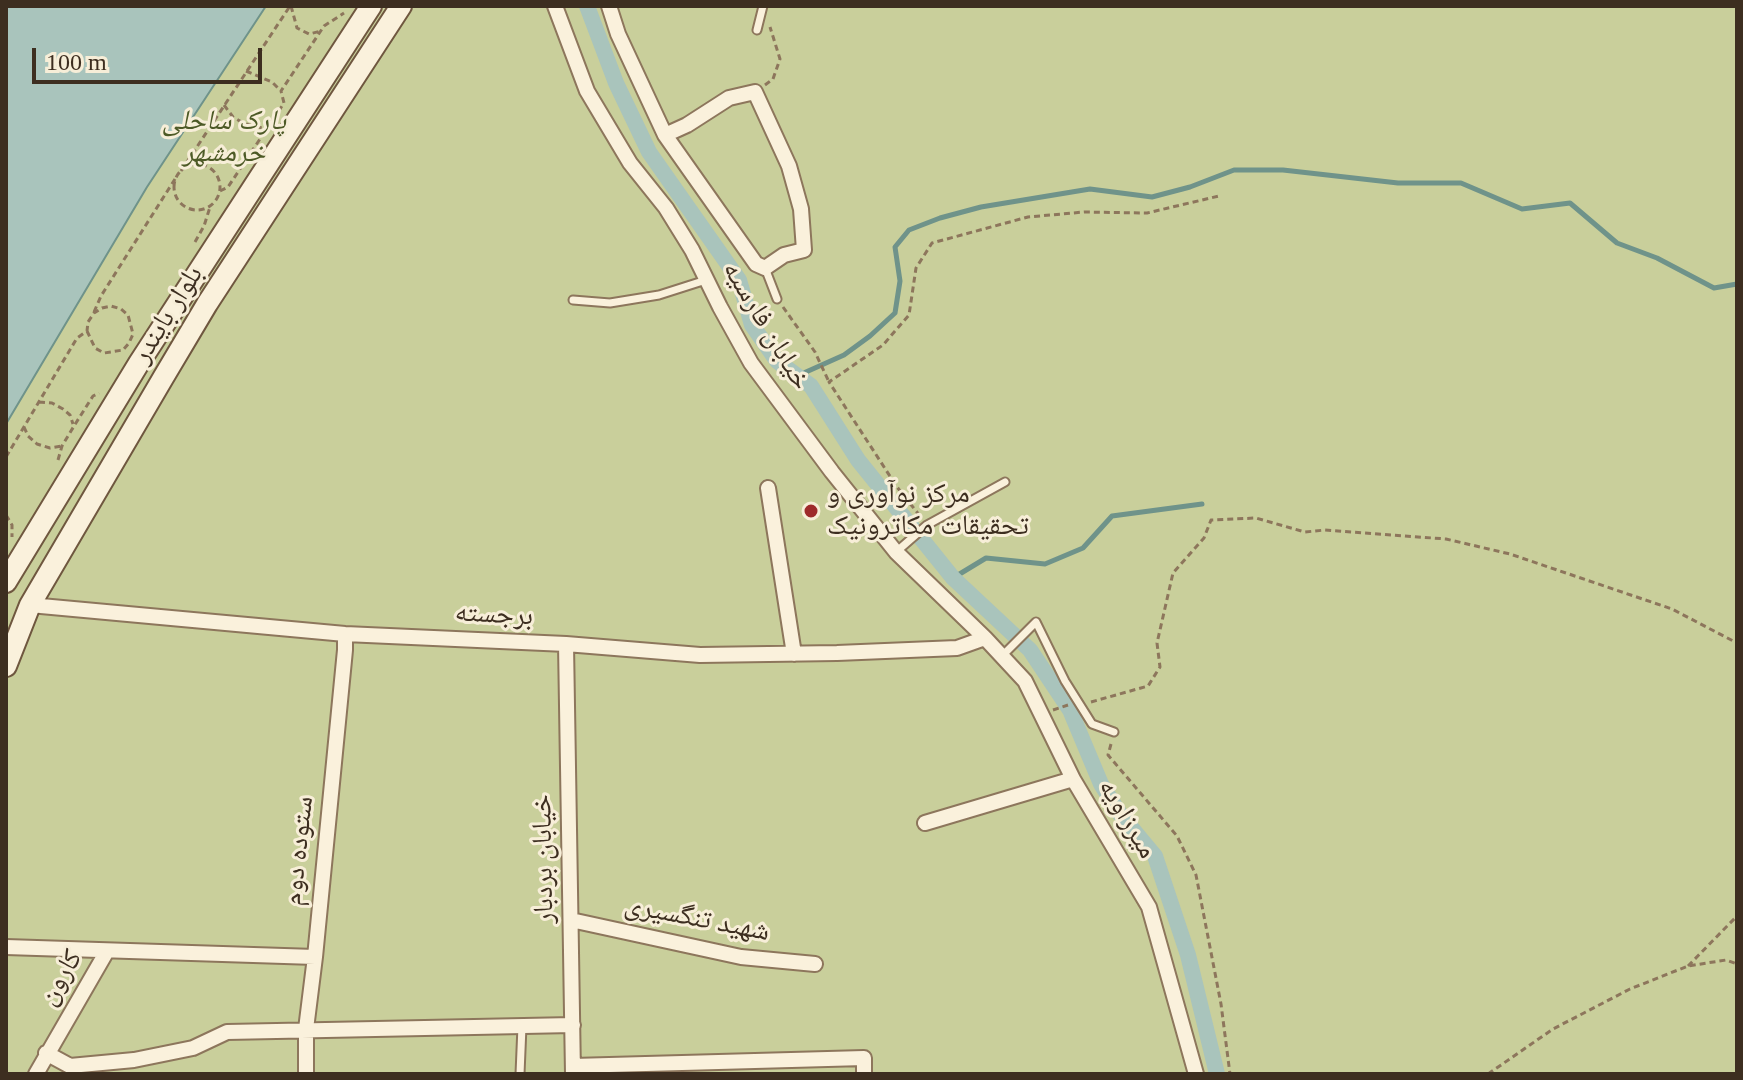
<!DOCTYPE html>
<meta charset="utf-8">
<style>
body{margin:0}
#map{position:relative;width:1743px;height:1080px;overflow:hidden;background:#f0e4c8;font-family:"Times New Roman",serif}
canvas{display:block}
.frame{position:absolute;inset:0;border:8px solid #3d2e20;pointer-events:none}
.scale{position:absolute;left:32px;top:48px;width:230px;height:36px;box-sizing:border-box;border:4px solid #3d2e20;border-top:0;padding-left:10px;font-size:24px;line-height:28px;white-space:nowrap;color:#3d2e20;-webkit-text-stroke:6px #f7eed8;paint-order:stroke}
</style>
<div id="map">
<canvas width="1743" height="1080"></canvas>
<div class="frame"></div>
<div class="scale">100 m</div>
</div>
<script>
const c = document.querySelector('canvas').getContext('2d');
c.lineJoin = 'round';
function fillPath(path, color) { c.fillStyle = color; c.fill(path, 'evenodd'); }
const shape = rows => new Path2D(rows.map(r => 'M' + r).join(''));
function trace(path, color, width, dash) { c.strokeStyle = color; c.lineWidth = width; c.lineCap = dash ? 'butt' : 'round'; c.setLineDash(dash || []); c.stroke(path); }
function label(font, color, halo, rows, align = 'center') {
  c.font = font + ' "Times New Roman","Noto Naskh Arabic",serif'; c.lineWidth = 6; c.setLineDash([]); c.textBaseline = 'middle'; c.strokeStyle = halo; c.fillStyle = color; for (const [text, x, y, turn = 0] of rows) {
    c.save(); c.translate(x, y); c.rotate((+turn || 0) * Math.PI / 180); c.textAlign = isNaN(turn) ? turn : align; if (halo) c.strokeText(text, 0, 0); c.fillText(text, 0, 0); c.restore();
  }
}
const green = shape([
 [6,6,1737,6,1737,1074,6,1074]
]);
const water = shape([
 [6,6,266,6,147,187,6,424,6,6]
]);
const stream = shape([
 [797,376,844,355,870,336,895,313,900,281,895,247,909,230,940,218,981,207,1090,189,1152,197,1190,187,1234,170,1283,170,1398,183,1461,183,1522,209,1570,203,1617,243,1657,258,1714,288,1737,284],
 [953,578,986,558,1045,564,1083,548,1112,516,1202,504]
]);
const canal = shape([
 [587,6,616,83,649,152,739,280,752,325,777,361,811,386,858,460,953,578,1030,650,1070,710,1101,784,1120,814,1155,856,1188,955,1217,1074]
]);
const path = shape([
 [291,6,297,28,309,34,321,31],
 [246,71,272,82,280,90],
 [765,85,773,79,780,59,770,27],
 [224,105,233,117,243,123,266,129],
 '174 187a23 23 0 1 1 46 0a23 23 0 1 1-46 0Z',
 [181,171,290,6],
 [220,191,228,187,284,103,281,91,324,26,344,13],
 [195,242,204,226,210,207],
 [783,307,815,352,829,382],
 [94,312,101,296,175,179],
 [39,402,52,403,63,409,70,415,73,424],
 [24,427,28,436,37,444,50,448,62,446],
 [6,457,77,338,87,331,88,322,94,313,102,308,111,306,121,309,128,315,133,334,129,343,123,350,104,353,95,348,87,331],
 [58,460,62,446,74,426,93,396,99,393],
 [6,515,12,525,12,537],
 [920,516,897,487,829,382,883,345,909,315,916,268,932,243,1028,217,1084,212,1147,213,1219,196],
 [1091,702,1148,686,1160,667,1157,643,1173,573,1204,538,1211,520,1256,518,1305,532,1325,530,1446,539,1510,554,1672,609,1737,643],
 [1053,710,1068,705],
 [1111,744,1108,755,1177,836,1196,875,1221,1004,1230,1074],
 [1688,966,1737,916],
 [1488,1074,1553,1029,1630,989,1688,966,1726,960,1737,964]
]);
const lane = shape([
 [757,30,763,6],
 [765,268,777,299],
 [573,300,610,303,659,295,706,280],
 [896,552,927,525,1005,482],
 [1002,656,1036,622,1065,681,1092,724,1114,732],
 [520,1074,522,1026]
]);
const street = shape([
 [555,6,587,91,630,163,666,208,692,250,720,307,751,363,832,472,896,552,985,638],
 [609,6,618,34,665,135,756,264,765,268,784,255,804,250,801,209,789,166,755,92,729,98,687,125,665,135],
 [768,488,794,654],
 [30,605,345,634,566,644,700,655,837,653,957,648,985,638,1025,681,1073,779,1149,907,1196,1074],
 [566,644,573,1074],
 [925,823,1073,779],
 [571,920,741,957,815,964],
 [6,947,315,957],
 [46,1053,70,1066,134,1060,193,1048,227,1032,573,1025],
 [573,1066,864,1058,864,1074],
 [36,1074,107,951],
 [306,1074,306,1029,315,957,345,650,345,634]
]);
const secondary = shape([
 [6,582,139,363,371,6],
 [6,666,30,605,163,378,207,304,401,6]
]);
const markers = [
 [811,511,8,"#9e2a2b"]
];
const parkNames = [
 ["پارک ساحلی",224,122],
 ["خرمشهر",224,154]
];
const streetNames = [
 ["بلوار بایندر",168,315,-58],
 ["خیابان فارسیه",766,326,59],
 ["برجسته",494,615,3],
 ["میرزاویه",1127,819,59],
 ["ستوده دوم",299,851,-84],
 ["خیابان بردبار",544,859,-91],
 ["شهید تنگسیری",697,919,11],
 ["کارون",61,978,-59]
];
const poiNames = [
 ["مرکز نوآوری و",827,495],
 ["تحقیقات مکاترونیک",827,527]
];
fillPath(green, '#c9cf9b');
fillPath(water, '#a9c4bc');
trace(water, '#6f938a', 2);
trace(stream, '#6f938a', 5);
trace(canal, '#a9c4bc', 16);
trace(lane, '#8d765c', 11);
trace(street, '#8d765c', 18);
trace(secondary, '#6f573f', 24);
trace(path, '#8d765c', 3, [6, 4]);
trace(lane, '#faf1dc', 7);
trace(street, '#faf1dc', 14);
trace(secondary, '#faf1dc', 20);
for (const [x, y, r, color] of markers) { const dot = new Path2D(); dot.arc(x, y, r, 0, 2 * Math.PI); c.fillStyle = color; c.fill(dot); trace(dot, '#f7eed8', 3); }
label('italic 28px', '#4d5a26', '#f7eed8', parkNames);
label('28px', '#3d2e20', '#f7eed8', streetNames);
label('28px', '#3d2e20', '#f7eed8', poiNames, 'left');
</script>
